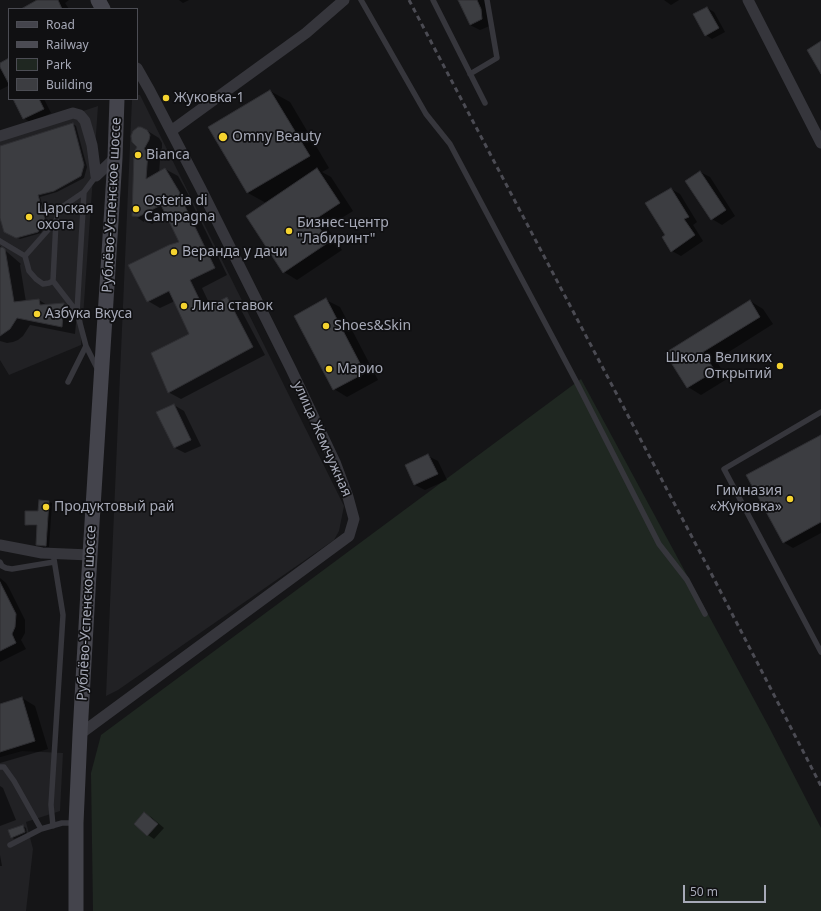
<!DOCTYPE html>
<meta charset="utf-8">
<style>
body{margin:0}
#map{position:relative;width:821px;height:911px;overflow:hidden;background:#151517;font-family:"Noto Sans",sans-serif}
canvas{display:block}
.legend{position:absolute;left:8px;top:8px;width:130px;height:92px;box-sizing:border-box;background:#101012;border:1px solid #4c4d54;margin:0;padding:5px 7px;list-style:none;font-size:12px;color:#a6a9b7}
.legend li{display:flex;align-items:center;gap:8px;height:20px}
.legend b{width:20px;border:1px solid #4c4d54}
.scale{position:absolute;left:683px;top:885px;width:83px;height:18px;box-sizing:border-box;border:2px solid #a6a9b7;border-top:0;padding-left:5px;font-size:12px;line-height:14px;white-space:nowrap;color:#a6a9b7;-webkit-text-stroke:3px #101012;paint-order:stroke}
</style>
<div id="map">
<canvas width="821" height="911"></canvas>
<ul class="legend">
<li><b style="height:5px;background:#44444c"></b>Road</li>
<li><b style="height:5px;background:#4b4b53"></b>Railway</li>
<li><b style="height:11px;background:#1f2721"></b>Park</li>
<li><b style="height:11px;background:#3c3d41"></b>Building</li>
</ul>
<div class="scale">50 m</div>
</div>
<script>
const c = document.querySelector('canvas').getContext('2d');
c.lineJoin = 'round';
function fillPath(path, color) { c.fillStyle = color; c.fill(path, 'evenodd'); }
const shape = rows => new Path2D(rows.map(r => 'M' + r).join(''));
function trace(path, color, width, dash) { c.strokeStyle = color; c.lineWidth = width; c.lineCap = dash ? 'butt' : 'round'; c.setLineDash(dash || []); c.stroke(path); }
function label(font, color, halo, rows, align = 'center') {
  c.font = font + ' "Noto Sans",sans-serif'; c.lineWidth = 3.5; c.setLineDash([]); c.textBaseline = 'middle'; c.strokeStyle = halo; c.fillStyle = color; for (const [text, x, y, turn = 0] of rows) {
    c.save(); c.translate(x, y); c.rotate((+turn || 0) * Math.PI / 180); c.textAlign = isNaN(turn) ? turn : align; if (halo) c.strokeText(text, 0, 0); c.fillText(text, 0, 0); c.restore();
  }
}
const built = shape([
 [137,95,140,95,344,506,339,531,334,540,118,690,106,696,132,99,137,99],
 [98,106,81,345,9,375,0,360,0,139],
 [22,751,63,753,60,811,26,822,33,849,26,911,0,911,0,757]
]);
const green = shape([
 [581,379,769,727,821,828,821,911,93,911,91,773,101,735]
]);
const shadow = shape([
 [39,0,69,0,65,3,69,9,23,9],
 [179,0,189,0,183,3],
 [459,0,486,0,492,25,480,30,470,25],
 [664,0,679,0,671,5],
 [707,8,714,12,725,32,712,39,706,35],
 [9,59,9,88,8,86,0,90,0,64],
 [270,91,290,102,329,168,322,172,331,177,353,211,327,227,342,250,297,280,284,272,266,203,248,193,209,127],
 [14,99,44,99,51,113,31,123,24,118],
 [73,124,76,126,87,167,84,178,57,192,40,197,47,221,41,233,20,239,5,231,0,214,0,147],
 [146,130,159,138,162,143,162,148,156,157,160,160,159,173,165,169,178,176,192,201,191,201,227,275,202,288,211,307,227,299,239,306,265,355,181,399,168,392,190,335,175,301,160,308,148,301,181,243,167,215,152,224,144,220,144,222,133,215],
 [700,172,710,177,735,216,722,225,712,219],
 [671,189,680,194,697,222,693,225,703,241,681,256,672,251,666,236],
 [0,246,21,264,20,265,26,302,39,300,47,305,64,304,77,312,75,334,30,325,23,336,18,340,13,342,7,343,0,341],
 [326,300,340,307,378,380,347,397,334,389],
 [750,301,763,309,773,324,716,360,727,379,701,395,688,387,667,353],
 [174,405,184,411,201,446,185,453,175,448,157,413],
 [821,436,821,533,793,548,783,542],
 [428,456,438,461,447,480,425,490,415,485],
 [40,501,49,502,52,503,49,547,40,546,37,544,38,526,29,526,26,524,39,512],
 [0,578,6,583,9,588,25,620,25,633,21,640,26,649,0,662],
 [22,698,35,706,48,749,0,763,0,703,2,704],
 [0,786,3,788,16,820,0,826],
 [144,813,151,817,164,828,154,839,148,835,135,824],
 [23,826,26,828,27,834,14,839,12,837],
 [0,855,2,866,0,866]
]);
const building = shape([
 [37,0,58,0,62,9,21,9,37,0],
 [458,0,477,0,481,9,482,19,470,25,458,0],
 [707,7,719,28,705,36,693,14,707,7],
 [821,41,821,74,807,50,821,41],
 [9,58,9,84,0,67,0,63,9,58],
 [270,90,310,156,247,193,208,127,270,90],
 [13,99,39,99,44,109,23,119,13,99],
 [73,123,84,165,81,176,54,191,38,195,45,219,38,232,16,238,4,232,0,218,0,146,73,123],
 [138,127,141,127,147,130,150,135,149,140,144,149,148,152,146,179,165,168,180,193,179,194,215,268,190,280,204,309,227,297,253,347,168,393,151,353,189,334,169,291,147,302,128,265,169,245,179,242,161,205,138,217,132,216,134,152,137,147,132,142,131,136,133,131,138,127],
 [317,168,340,203,314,220,329,242,283,273,246,216,317,168],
 [700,171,726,210,711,220,685,181,700,171],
 [671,188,689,217,684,219,695,235,671,252,662,237,665,235,645,203,671,188],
 [2,247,5,249,14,302,39,299,40,305,64,303,62,327,17,318,10,329,0,336,0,248,2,247],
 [326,298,365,373,333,390,294,316,326,298],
 [750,300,760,317,703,352,715,371,687,388,665,353,750,300],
 [174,404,191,440,174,448,156,412,174,404],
 [821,435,821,522,783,543,746,475,821,435],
 [428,454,438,474,414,485,405,465,428,454],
 [39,500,49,501,46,546,36,545,37,525,25,525,25,511,38,511,39,500],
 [0,582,16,614,15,627,12,634,16,643,0,651,0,582],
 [22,697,35,741,0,752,0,704,22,697],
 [144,812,158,824,147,836,134,824,144,812],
 [23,825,25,832,11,838,8,830,23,825]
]);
const lane = shape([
 [361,0,426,114,450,144,577,383,659,544,687,580,705,614],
 [433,0,485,103],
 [470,74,497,58,487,0],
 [96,176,84,192,77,312,86,346,97,368],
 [0,241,25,256,29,271,36,279,43,284,49,283,53,281,77,312],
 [25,256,56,221,58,212,62,207,84,192],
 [53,281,56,221],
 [68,382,86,346],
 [821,412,724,469,821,652],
 [0,562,2,566,6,568,12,569,54,562],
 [0,767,4,767,14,781,41,829,62,823,75,823],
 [53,826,51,805,63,615,53,553],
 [10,845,41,829]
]);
const street = shape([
 [748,0,821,143],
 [171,131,306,33,344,0],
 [0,136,73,113,80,115,85,121,92,145,96,176],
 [96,176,115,158],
 [0,545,42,553,90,555],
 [80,734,349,536,354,519,348,497,335,462,291,369,200,187,150,91,137,68]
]);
const secondary = shape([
 [98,0,103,9],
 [76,911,76,823,80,734,90,555,115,158,117,99]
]);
const rail = shape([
 [409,0,712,575,821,786]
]);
const markers = [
 [166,98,4,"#f5d32f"],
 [223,137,5,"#f5d32f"],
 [138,155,4,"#f5d32f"],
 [136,209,4,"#f5d32f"],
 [29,217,4,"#f5d32f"],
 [289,231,4,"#f5d32f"],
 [174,252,4,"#f5d32f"],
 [184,306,4,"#f5d32f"],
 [37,314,4,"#f5d32f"],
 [326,326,4,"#f5d32f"],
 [780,366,4,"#f5d32f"],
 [329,369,4,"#f5d32f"],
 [790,499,4,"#f5d32f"],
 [46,507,4,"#f5d32f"]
];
const poiNames = [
 ["Жуковка-1",174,98],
 ["Omny Beauty",232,137],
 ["Bianca",146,155],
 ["Osteria di",144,201],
 ["Campagna",144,217],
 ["Царская",37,209],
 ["охота",37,225],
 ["Бизнес-центр",297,223],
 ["\"Лабиринт\"",297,239],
 ["Веранда у дачи",182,252],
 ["Лига ставок",192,306],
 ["Азбука Вкуса",45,314],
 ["Shoes&Skin",334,326],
 ["Школа Великих",772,358,"right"],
 ["Открытий",772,374,"right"],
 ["Марио",337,369],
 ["Гимназия",782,491,"right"],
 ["«Жуковка»",782,507,"right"],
 ["Продуктовый рай",54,507]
];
const streetNames = [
 ["Рублёво-Успенское шоссе",112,205,-87],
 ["улица Жемчужная",322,439,66],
 ["Рублёво-Успенское шоссе",87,613,-87]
];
fillPath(built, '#212124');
fillPath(green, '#1f2721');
fillPath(shadow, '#0007');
fillPath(building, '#3c3d41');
trace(building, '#2f2f33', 1);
trace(lane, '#36363c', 5.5);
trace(street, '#36363c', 11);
trace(secondary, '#44444c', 15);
trace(rail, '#4b4b53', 3, [5, 4]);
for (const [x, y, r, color] of markers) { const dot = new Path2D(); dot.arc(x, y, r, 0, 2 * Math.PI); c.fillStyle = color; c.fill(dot); trace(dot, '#101012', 1.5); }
label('14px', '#a6a9b7', '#101012', poiNames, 'left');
label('14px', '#a6a9b7', '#101012', streetNames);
</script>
